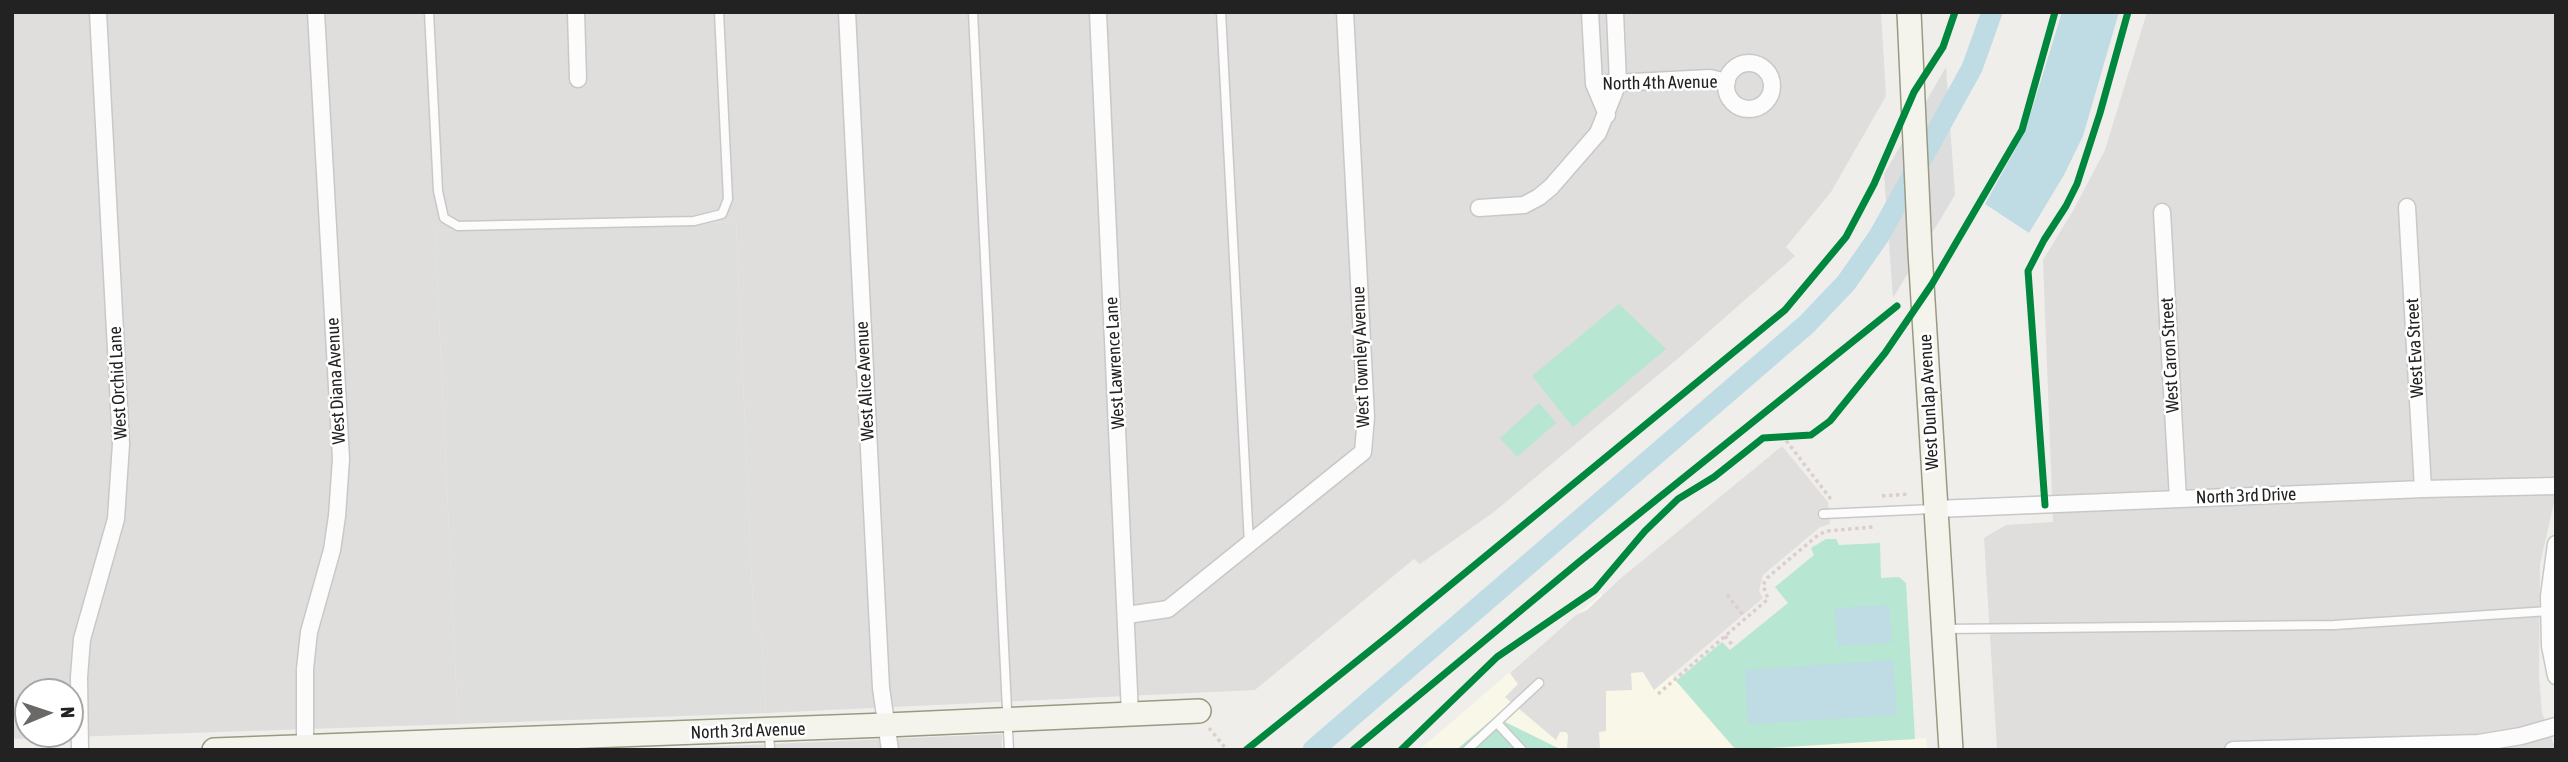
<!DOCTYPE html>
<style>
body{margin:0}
#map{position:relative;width:2568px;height:762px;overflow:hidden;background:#f0eeeb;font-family:"Asap Condensed",sans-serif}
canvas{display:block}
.frame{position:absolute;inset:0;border:14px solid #222;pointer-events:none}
.north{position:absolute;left:14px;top:678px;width:70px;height:70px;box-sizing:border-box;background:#fff;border:2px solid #a7a7a7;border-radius:50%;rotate:88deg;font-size:19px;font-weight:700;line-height:28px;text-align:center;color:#222}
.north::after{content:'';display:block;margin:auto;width:24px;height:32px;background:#6a6968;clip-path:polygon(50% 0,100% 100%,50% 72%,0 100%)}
</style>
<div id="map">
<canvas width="2568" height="762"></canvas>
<div class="frame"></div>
<div class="north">N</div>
</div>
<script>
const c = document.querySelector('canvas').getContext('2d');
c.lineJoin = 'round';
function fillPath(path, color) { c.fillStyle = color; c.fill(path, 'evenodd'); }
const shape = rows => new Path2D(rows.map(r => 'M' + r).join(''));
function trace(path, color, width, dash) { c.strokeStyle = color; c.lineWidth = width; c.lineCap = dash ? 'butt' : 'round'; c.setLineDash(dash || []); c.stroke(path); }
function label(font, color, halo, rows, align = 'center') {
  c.font = font + ' "Asap Condensed",sans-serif'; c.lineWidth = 5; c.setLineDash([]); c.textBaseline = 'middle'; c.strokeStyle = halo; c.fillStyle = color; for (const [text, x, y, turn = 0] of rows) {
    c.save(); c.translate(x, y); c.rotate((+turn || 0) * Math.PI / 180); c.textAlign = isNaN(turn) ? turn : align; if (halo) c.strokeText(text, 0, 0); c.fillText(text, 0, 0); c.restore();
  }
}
const residential = shape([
 [12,12,1881,12,1886,96,1831,192,1786,247,1795,256,1681,356,1494,512,1420,564,1414,559,1255,690,766,713,761,631,754,630,736,222,435,231,458,724,12,739],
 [28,692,70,692,70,734,28,734],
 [2147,12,2556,12,2556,494,2540,564,2539,676,2542,713,2556,750,1997,750,1984,538,2006,525,2053,522,2043,260,2074,209,2105,150],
 [1002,734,1002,750,634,750]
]);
const education = shape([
 [1601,594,1736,750,1419,750],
 [1926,738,1927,750,1742,750,1915,739]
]);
const religious = shape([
 [736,222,754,630,761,630,766,713,458,724,435,231]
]);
const pitch = shape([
 [1619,304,1666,349,1573,427,1532,376],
 [1539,403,1556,423,1517,457,1500,438],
 [1826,539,1836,539,1839,545,1880,543,1881,578,1899,577,1906,583,1915,739,1736,750,1676,681,1722,642,1730,650,1788,603,1775,587,1814,555,1811,548],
 [1495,717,1562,750,1456,750]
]);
const parking = shape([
 [1782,446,1828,502,1830,524,1820,527,1763,575,1759,591,1763,598,1654,690,1643,672,1631,673,1632,690,1606,691,1606,731,1599,732,1600,749,1567,749,1568,735,1566,732,1560,732,1556,740,1505,697,1518,684,1510,673,1576,615,1587,610,1620,579]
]);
const water = shape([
 [2062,12,2119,12,2083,136,2064,175,2029,233,1985,204,2025,132],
 [1889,605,1892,642,1838,646,1835,608],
 [1893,660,1897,715,1748,724,1745,670]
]);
const pier = shape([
 [1946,67,1955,195,1893,298,1884,174]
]);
const canal = shape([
 [1313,750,1807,324,1846,283,1879,236,1972,68,1992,12]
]);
const path = shape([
 [1782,435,1830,498,1833,499],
 [1882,496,1908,494],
 [1727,595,1744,616],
 [1725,636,1734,647],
 [1658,694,1768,599,1763,585,1767,578,1818,535,1827,531,1873,527],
 [1209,728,1227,750]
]);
const lane = shape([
 [429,12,438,191,444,218,458,226,694,221,722,214,728,199,719,12],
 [973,12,1009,750],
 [1221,12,1249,544],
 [1823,514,1933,509],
 [1944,629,2334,625,2549,611],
 [1497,723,1522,750],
 [769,733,770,750],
 [1467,750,1539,683]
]);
const street = shape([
 [576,12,578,79],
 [847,12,881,688,890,750],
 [1098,12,1130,714],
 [1590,12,1594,84,1607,115],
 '1726 86a23 23 0 1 1 46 0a23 23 0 1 1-46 0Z',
 [1594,84,1710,78,1727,82],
 [2407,207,2423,489],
 [1479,208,1524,205,1539,197,1551,187,1598,133,1618,83,1615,12],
 [2162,212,2178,499],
 [1936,509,2423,489,2556,486],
 [2556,544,2549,596,2550,646,2556,676],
 [1127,615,1168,609,1363,452,1366,417,1345,12],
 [305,745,305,669,309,632,332,550,337,516,341,459,316,12],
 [80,750,79,677,82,639,116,519,121,444,98,12],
 [2233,750,2479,743,2521,736,2556,726]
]);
const secondary = shape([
 [1909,12,1920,252,1951,750],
 [214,750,886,725,1199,711]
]);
const cycleway = shape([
 [2045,505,2028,271,2044,240,2066,206,2077,184,2100,113,2128,12],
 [1246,750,1392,633,1785,310,1846,237,1874,184,1914,92,1943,47,1955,12],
 [1353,750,1579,562,1897,306],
 [1401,750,1497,657,1595,590,1645,531,1678,499,1714,477,1763,438,1811,435,1830,421,1885,353,1932,284,2022,130,2055,12]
]);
const streetNames = [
 ["North 4th Avenue",1660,83,-1],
 ["West Eva Street",2415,348,-93],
 ["West Caron Street",2170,355,-93],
 ["West Townley Avenue",1361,357,-92],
 ["West Lawrence Lane",1115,363,-93],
 ["West Diana Avenue",336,381,-93],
 ["West Alice Avenue",865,381,-93],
 ["West Orchid Lane",118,383,-93],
 ["West Dunlap Avenue",1929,402,-93],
 ["North 3rd Drive",2246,496,-2],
 ["North 3rd Avenue",748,731,-2]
];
fillPath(residential, '#dfdedc');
fillPath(education, '#f8f7e8');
fillPath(religious, '#dededc');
fillPath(pitch, '#b7e6d2');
fillPath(parking, '#e0dfde');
fillPath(water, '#bfdbe3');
fillPath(pier, '#dedddd');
trace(canal, '#bfdbe3', 21);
trace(lane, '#c9c8c7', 11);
trace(street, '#c9c8c7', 19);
trace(secondary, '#999a82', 26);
trace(path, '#dccecd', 3.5, [3.5, 3.5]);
trace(lane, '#fdfcfc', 8);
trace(street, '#fdfcfc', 16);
trace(secondary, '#f4f4ed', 23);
trace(cycleway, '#00873e', 7);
label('18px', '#222', '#fff', streetNames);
</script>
